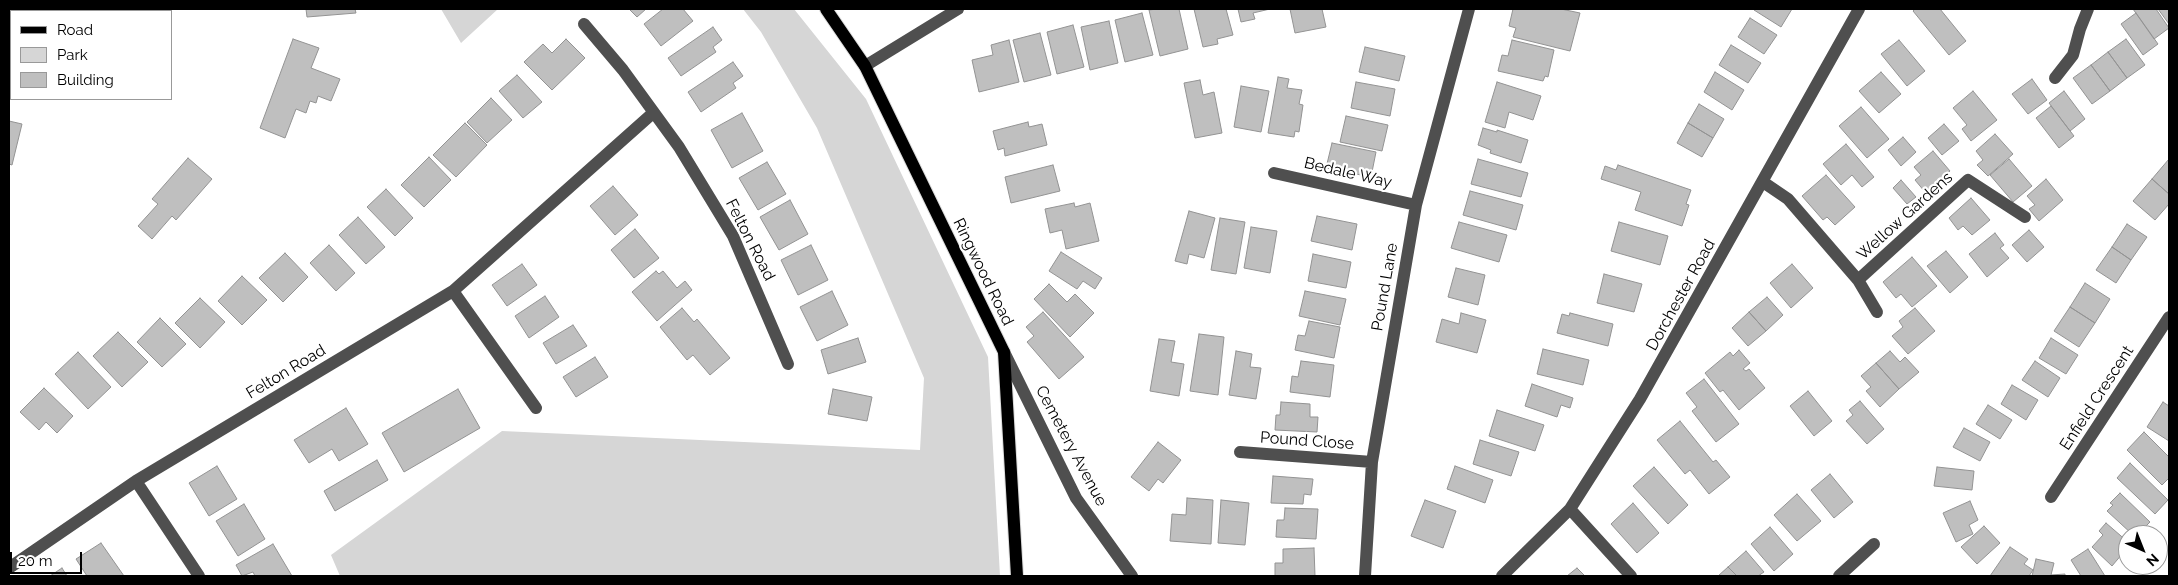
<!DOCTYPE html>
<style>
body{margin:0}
#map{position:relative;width:2178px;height:585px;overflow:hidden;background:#fff;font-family:Raleway,sans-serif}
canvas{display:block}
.frame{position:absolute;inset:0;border:10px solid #000;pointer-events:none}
.legend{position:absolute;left:10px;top:10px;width:162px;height:90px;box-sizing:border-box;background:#fff;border:1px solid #999;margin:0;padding:6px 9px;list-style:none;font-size:15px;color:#000}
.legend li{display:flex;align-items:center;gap:10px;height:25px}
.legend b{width:25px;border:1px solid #999}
.north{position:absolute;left:2118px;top:525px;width:50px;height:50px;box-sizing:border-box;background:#fff;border:1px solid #999;border-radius:50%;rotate:136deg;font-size:14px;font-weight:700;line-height:20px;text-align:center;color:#000}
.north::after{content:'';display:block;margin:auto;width:18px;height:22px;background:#000;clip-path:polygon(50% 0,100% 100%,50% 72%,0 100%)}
.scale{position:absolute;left:10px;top:552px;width:72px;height:22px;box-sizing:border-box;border:2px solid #000;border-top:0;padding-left:6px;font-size:15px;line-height:18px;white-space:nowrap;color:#000;-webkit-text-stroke:4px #fff;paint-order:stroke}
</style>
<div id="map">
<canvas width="2178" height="585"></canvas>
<div class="frame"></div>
<ul class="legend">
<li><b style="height:6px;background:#000"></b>Road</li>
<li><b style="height:14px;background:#d6d6d6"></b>Park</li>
<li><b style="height:14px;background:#bfbfbf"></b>Building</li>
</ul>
<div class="north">N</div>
<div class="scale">20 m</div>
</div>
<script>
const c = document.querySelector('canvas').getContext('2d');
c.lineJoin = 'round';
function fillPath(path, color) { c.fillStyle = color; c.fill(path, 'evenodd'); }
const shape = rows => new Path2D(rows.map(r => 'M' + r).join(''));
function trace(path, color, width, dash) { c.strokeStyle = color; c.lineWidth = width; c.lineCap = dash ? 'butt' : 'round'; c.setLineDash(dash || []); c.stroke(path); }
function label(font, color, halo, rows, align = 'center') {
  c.font = font + ' Raleway,sans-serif'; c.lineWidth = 4.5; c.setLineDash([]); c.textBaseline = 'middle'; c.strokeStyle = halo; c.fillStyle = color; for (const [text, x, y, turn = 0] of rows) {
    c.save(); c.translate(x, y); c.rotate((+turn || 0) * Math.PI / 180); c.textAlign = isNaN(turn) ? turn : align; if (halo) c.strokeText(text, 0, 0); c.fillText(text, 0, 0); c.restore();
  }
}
const green = shape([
 [441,9,498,9,461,43],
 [743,9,794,9,866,99,988,357,1000,576,340,576,331,555,502,431,920,450,924,378,817,128,761,32]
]);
const building = shape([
 [9,9,38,9,38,11,11,11,11,73,9,73,9,9],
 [40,9,107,9,106,11,39,11,40,9],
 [306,9,355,9,356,13,307,17,306,9],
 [629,9,646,9,637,17,629,9],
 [663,9,683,9,693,21,661,46,644,24,663,9],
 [1157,9,1179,9,1188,49,1160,56,1149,10,1157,9],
 [1194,9,1226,9,1233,35,1217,39,1218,44,1203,47,1194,9],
 [1238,9,1270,9,1253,13,1255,19,1241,22,1238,9],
 [1290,9,1322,9,1326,27,1295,33,1290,9],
 [1513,9,1561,9,1580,13,1570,51,1513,37,1516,28,1509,26,1513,9],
 [1755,9,1792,9,1781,27,1754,10,1755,9],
 [1915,9,1940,9,1966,41,1949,55,1913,11,1915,9],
 [2133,9,2156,9,2169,28,2154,39,2133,9],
 [2158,9,2169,9,2169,24,2158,9],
 [1142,13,1153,55,1125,62,1115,20,1142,13],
 [2136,13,2158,44,2143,55,2121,24,2136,13],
 [1750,18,1777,35,1764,54,1738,37,1750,18],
 [1109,21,1118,63,1090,70,1081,27,1109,21],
 [1073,25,1084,67,1057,74,1047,32,1073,25],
 [713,27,722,40,713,47,716,52,681,76,668,58,713,27],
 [1040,33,1051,75,1024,82,1013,40,1040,33],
 [293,39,319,48,311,68,340,79,331,101,318,96,316,103,310,101,306,113,296,109,285,138,260,128,293,39],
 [566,39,585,58,552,90,524,62,543,44,552,53,566,39],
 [2126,39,2145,65,2127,78,2108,52,2126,39],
 [1009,40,1019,82,979,92,972,60,993,55,991,45,1009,40],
 [1512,40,1554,50,1548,77,1545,76,1543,81,1498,71,1502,55,1508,56,1512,40],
 [1899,40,1925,71,1907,86,1881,54,1899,40],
 [1731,45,1761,63,1748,83,1719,65,1731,45],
 [1365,47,1405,56,1399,81,1359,72,1365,47],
 [2108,52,2127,78,2110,91,2091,65,2108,52],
 [733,62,743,76,733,83,736,88,701,112,688,92,733,62],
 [2091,65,2110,91,2092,104,2073,78,2091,65],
 [1715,72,1744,90,1732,110,1704,92,1715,72],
 [1881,72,1901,94,1879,113,1859,91,1881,72],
 [517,75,542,102,523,118,499,91,517,75],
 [1278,77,1289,79,1287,88,1302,90,1299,104,1303,105,1299,132,1295,131,1294,137,1268,133,1278,77],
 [2032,79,2047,100,2028,114,2012,94,2032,79],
 [1200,80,1203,95,1214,92,1222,133,1195,138,1184,83,1200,80],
 [1356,82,1395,89,1390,116,1351,108,1356,82],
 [1497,82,1541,96,1533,120,1509,112,1505,128,1485,122,1497,82],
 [1241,86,1269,91,1261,132,1234,127,1241,86],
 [1973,91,1997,120,1971,141,1962,129,1967,125,1953,108,1973,91],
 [2064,91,2085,119,2070,131,2049,103,2064,91],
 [491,98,512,120,487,143,467,122,491,98],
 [1699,104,1724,119,1713,138,1688,123,1699,104],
 [2051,106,2074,136,2059,148,2036,118,2051,106],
 [1861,107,1889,139,1867,158,1839,126,1861,107],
 [742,113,763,151,732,168,711,130,742,113],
 [1346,116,1388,125,1382,151,1340,142,1346,116],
 [9,121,22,124,12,165,9,164,9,121],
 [1028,122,1029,127,1042,124,1047,145,1005,156,1004,148,998,150,993,131,1028,122],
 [465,123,487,145,456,177,433,155,465,123],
 [1688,123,1713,138,1702,157,1677,143,1688,123],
 [1944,124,1959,141,1942,155,1928,138,1944,124],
 [1483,128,1497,132,1497,130,1528,140,1521,163,1490,153,1491,150,1478,145,1483,128],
 [1995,134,2013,154,1988,176,1977,165,1983,160,1976,151,1995,134],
 [1903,137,1916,152,1901,166,1888,150,1903,137],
 [1332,143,1376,152,1371,177,1326,168,1332,143],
 [1846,144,1874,177,1862,187,1852,175,1841,185,1823,164,1846,144],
 [1933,151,1950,171,1925,192,1915,180,1921,175,1914,167,1933,151],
 [429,157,451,180,424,207,401,185,429,157],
 [188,158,212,179,176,220,172,216,152,239,138,226,158,204,152,199,188,158],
 [1478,159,1528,173,1521,197,1471,184,1478,159],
 [2009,159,2032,186,2013,202,1990,175,2009,159],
 [2169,159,2169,194,2152,179,2169,159],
 [767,162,786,194,758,210,739,178,767,162],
 [1053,165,1060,191,1011,203,1005,177,1053,165],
 [1618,165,1691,190,1686,204,1689,205,1682,226,1635,210,1641,192,1601,179,1605,166,1616,170,1618,165],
 [1826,175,1855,207,1835,225,1827,217,1823,220,1802,196,1826,175],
 [2046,179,2063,200,2039,221,2029,209,2035,205,2027,196,2046,179],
 [2152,179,2169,194,2169,204,2155,220,2133,201,2152,179],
 [1901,180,1916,197,1907,204,1893,188,1901,180],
 [613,186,638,215,615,235,590,206,613,186],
 [386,189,413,218,395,236,367,207,386,189],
 [1470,191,1523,205,1516,230,1463,215,1470,191],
 [1971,198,1990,220,1972,235,1963,226,1958,230,1949,218,1971,198],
 [790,200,808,234,779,250,760,217,790,200],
 [1074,203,1075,207,1090,203,1099,241,1066,249,1062,230,1050,233,1045,209,1074,203],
 [1189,211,1215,218,1204,258,1189,254,1187,264,1175,261,1189,211],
 [1317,216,1357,224,1352,250,1311,241,1317,216],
 [358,217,385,247,366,264,339,235,358,217],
 [1220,218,1245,222,1236,274,1211,270,1220,218],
 [1459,222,1507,235,1499,262,1451,248,1459,222],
 [1619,222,1668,236,1660,265,1611,251,1619,222],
 [2127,224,2147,237,2131,260,2112,247,2127,224],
 [1251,227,1277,231,1270,273,1244,268,1251,227],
 [635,229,659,258,634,278,611,250,635,229],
 [2029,230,2044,247,2027,262,2012,245,2029,230],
 [1995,233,2004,245,2000,248,2009,258,1987,277,1969,254,1995,233],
 [329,245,355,273,336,291,310,263,329,245],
 [811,245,828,280,798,295,781,260,811,245],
 [2112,247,2131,260,2116,283,2096,270,2112,247],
 [1946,251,1968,277,1950,293,1927,266,1946,251],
 [1061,252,1102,278,1095,289,1083,281,1077,289,1049,271,1061,252],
 [285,253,308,277,283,302,259,278,285,253],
 [1313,254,1351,262,1346,288,1308,281,1313,254],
 [1912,257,1937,286,1912,307,1901,294,1896,298,1883,282,1912,257],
 [522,264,537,285,507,306,492,285,522,264],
 [1792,264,1813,288,1791,308,1770,283,1792,264],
 [1456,268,1485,275,1478,305,1448,297,1456,268],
 [656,271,659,274,663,271,677,288,685,281,692,290,657,321,632,292,656,271],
 [1604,274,1642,284,1634,312,1597,303,1604,274],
 [242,276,267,300,242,325,218,301,242,276],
 [2085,283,2110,299,2095,323,2070,307,2085,283],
 [1049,284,1067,302,1075,294,1094,313,1070,337,1034,299,1049,284],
 [832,291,848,325,817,341,800,307,832,291],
 [1305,291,1346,299,1340,325,1299,316,1305,291],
 [545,296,559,317,529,338,515,316,545,296],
 [1767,297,1783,315,1766,331,1749,312,1767,297],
 [200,298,225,322,200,348,175,323,200,298],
 [2070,307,2095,323,2079,347,2054,331,2070,307],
 [682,308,694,322,697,319,730,358,710,375,693,355,687,360,660,327,682,308],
 [1915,308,1935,331,1908,354,1892,336,1903,327,1899,321,1915,308],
 [1043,312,1084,357,1059,379,1027,342,1034,336,1026,327,1043,312],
 [1749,312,1766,331,1748,346,1732,328,1749,312],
 [1461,313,1486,320,1477,353,1436,342,1442,319,1459,324,1461,313],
 [1570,313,1613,324,1608,346,1557,333,1562,314,1569,316,1570,313],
 [160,318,186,344,162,367,137,342,160,318],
 [1309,321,1340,327,1334,358,1295,350,1298,335,1305,336,1309,321],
 [573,325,587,346,556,364,543,343,573,325],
 [118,332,148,362,122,387,93,356,118,332],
 [1199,334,1224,337,1218,395,1190,391,1199,334],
 [858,338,866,362,828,374,821,350,858,338],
 [2051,338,2078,355,2066,374,2039,358,2051,338],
 [1159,339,1175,341,1171,362,1184,364,1179,396,1150,391,1159,339],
 [1543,349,1589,360,1583,385,1537,374,1543,349],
 [1739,350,1750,363,1743,369,1746,371,1749,369,1765,388,1739,410,1723,390,1720,392,1705,373,1730,352,1733,356,1739,350],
 [1236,351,1252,354,1250,367,1261,368,1256,399,1229,395,1236,351],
 [1890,351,1900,362,1905,357,1919,372,1899,389,1876,363,1890,351],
 [78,352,111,387,88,409,55,374,78,352],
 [595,357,608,377,576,397,563,377,595,357],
 [1301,361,1334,365,1330,397,1290,392,1292,376,1298,377,1301,361],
 [2035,361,2060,378,2048,397,2022,380,2035,361],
 [1876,363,1899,389,1880,407,1866,391,1871,387,1861,376,1876,363],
 [1704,379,1739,424,1716,442,1692,411,1697,407,1686,393,1704,379],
 [1532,384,1573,398,1570,408,1561,405,1557,417,1525,406,1532,384],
 [2012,385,2038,400,2026,420,2001,404,2012,385],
 [44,388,73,416,57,433,46,422,39,430,20,412,44,388],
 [458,389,480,428,404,472,382,433,458,389],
 [833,389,872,397,867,421,828,414,833,389],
 [1808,391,1832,421,1814,436,1790,406,1808,391],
 [1860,401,1884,429,1867,444,1846,421,1853,415,1849,410,1860,401],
 [1281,402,1310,404,1310,417,1318,417,1317,432,1275,430,1276,415,1280,415,1281,402],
 [2163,402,2169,406,2169,441,2147,427,2163,402],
 [1988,405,2012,420,2000,439,1976,424,1988,405],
 [346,408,368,444,339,461,332,449,309,463,294,440,346,408],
 [1497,410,1544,425,1535,451,1489,436,1497,410],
 [1680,421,1713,462,1716,460,1730,477,1709,494,1690,470,1685,474,1657,440,1680,421],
 [1964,428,1990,442,1980,461,1953,447,1964,428],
 [2144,432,2169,457,2169,478,2162,485,2127,450,2144,432],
 [1480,440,1519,452,1511,476,1473,464,1480,440],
 [1158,442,1181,460,1163,483,1158,479,1149,491,1131,477,1158,442],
 [377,460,388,480,335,511,324,491,377,460],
 [2130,463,2168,500,2155,514,2117,478,2130,463],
 [217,466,237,499,209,516,189,483,217,466],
 [1455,466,1493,480,1485,503,1447,489,1455,466],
 [1654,467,1688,505,1668,524,1633,486,1654,467],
 [1937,467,1974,471,1972,490,1934,486,1937,467],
 [1830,474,1853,502,1834,518,1811,490,1830,474],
 [1273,476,1313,479,1311,495,1304,494,1303,504,1271,503,1273,476],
 [2120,493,2150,522,2137,535,2133,535,2107,511,2113,505,2110,503,2120,493],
 [1797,494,1821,521,1797,541,1774,515,1797,494],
 [1187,498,1213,500,1211,544,1170,541,1172,514,1186,515,1187,498],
 [1221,500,1249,503,1245,545,1218,543,1221,500],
 [1425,500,1456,511,1443,548,1411,536,1425,500],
 [1970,501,1978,520,1969,525,1973,534,1956,542,1943,513,1970,501],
 [1633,503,1659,533,1637,553,1611,524,1633,503],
 [244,504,265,539,238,556,216,521,244,504],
 [1285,508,1318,509,1316,539,1276,537,1277,520,1284,520,1285,508],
 [2106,523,2128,542,2128,547,2112,566,2092,547,2103,535,2099,531,2106,523],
 [1984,526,2000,543,1977,564,1961,547,1984,526],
 [1770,527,1793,554,1774,571,1751,544,1770,527],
 [101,543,124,576,87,576,76,559,101,543],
 [273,544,292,576,255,576,253,572,242,576,236,565,273,544],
 [2010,547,2028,559,2024,564,2033,570,2029,576,1990,576,2010,547],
 [1314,548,1315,576,1275,576,1275,563,1283,563,1283,549,1314,548],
 [2088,549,2105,576,2081,576,2071,560,2088,549],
 [1746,551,1764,572,1758,576,1737,576,1728,567,1746,551],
 [2036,559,2054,563,2051,575,2065,574,2065,576,2032,576,2036,559],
 [1728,567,1737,576,1718,576,1728,567],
 [62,568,67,576,50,576,62,568],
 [1577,568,1585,576,1567,576,1577,568]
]);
const minor = shape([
 [584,24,623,70,679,147,733,236,788,364],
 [865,66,958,9],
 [2055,78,2073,55,2080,29,2088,9],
 [1274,173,1416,205],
 [1763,182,1788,199,1858,280,1968,180,2025,217],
 [1858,280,1877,312],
 [453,291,536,408],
 [1004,352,1076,498,1132,576],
 [1240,452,1372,462],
 [136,481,199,576],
 [2051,497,2169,317],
 [1570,509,1631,576],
 [9,568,136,481,453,291,653,113],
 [1365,576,1372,462,1416,205,1469,9],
 [1502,576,1570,509,1640,399,1859,9],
 [1839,576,1874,544]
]);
const major = shape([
 [826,9,865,66,1004,352,1017,576]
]);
const streetNames = [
 ["Bedale Way",1348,173,13],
 ["Wellow Gardens",1905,216,-42],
 ["Felton Road",750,240,63],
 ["Ringwood Road",983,272,64],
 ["Pound Lane",1385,287,-80],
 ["Dorchester Road",1681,295,-61],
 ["Felton Road",286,372,-31],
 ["Enfield Crescent",2097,398,-57],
 ["Pound Close",1307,441,4],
 ["Cemetery Avenue",1071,446,62]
];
fillPath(green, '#d6d6d6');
fillPath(building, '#bfbfbf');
trace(building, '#939393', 1);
trace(major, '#dbdbdb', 14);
trace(minor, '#4f4f4f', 12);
trace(major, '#000', 12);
label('16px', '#000', '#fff', streetNames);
</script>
